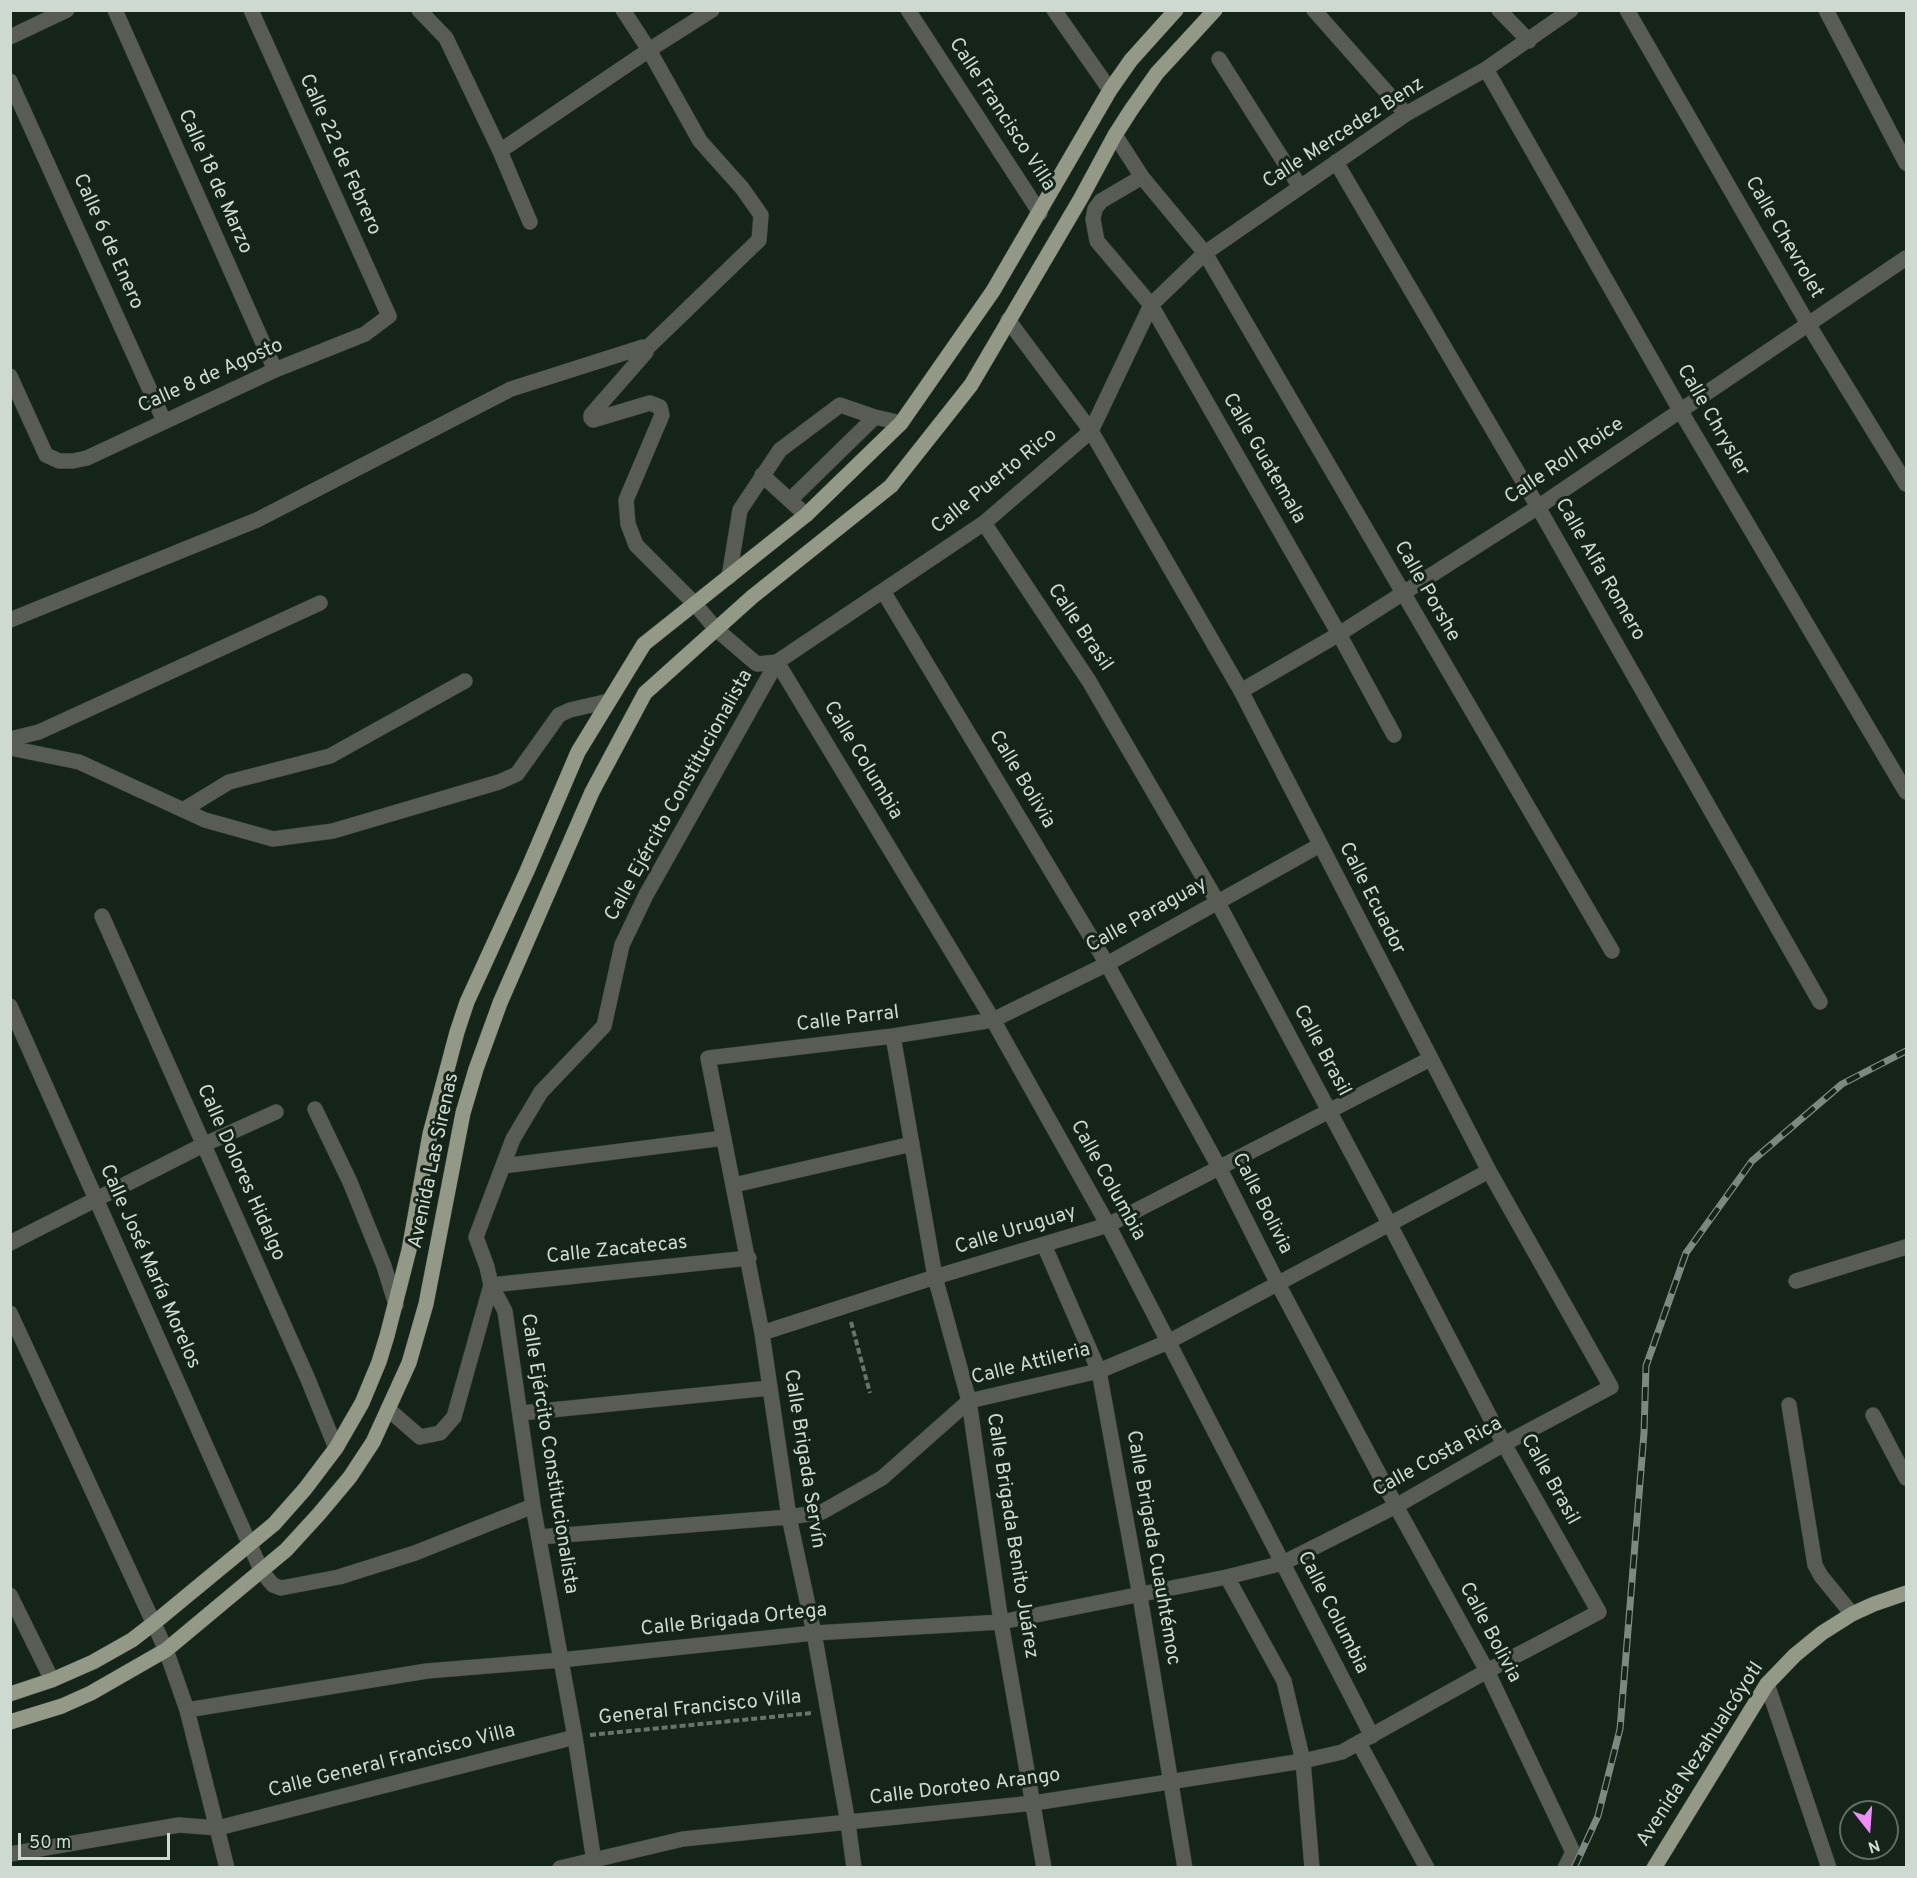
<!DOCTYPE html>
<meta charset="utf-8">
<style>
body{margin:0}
#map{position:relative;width:1917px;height:1878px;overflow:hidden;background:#142419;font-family:Overpass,sans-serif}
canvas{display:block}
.frame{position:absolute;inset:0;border:12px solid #ced9d1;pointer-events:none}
.north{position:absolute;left:1839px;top:1800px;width:60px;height:60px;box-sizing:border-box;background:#142419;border:2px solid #5e6c63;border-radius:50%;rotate:163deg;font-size:16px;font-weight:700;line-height:24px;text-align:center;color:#ced9d1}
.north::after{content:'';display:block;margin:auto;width:21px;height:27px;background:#ed8cfa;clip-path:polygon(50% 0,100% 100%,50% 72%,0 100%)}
.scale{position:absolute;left:18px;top:1833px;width:152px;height:27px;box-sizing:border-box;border:3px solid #ced9d1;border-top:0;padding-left:8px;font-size:18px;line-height:21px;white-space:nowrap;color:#ced9d1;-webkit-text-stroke:4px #142419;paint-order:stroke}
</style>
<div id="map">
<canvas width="1917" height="1878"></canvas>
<div class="frame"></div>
<div class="north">N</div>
<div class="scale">50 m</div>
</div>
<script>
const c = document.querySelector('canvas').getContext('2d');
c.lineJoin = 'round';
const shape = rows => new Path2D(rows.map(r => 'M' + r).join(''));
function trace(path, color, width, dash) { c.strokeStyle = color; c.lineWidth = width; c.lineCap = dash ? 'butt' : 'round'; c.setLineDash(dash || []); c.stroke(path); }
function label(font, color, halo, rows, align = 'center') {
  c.font = font + ' Overpass,sans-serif'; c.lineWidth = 6; c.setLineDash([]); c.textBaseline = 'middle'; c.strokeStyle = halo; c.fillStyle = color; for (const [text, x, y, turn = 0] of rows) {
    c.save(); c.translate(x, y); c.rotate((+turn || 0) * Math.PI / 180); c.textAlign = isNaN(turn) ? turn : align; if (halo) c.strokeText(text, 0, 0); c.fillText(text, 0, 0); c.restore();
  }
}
const path = shape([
 [851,1322,870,1393],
 [590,1735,812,1713]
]);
const minor = shape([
 [115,10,275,370],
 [419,10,446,38,500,151],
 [623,10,649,50,700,141,742,188,761,215,759,240,646,349,646,352,591,415,591,418,593,420,650,403,660,407,662,415,626,500,628,524,636,545,694,603,716,629,752,660,757,664,777,662],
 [908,10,1040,213],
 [1054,10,1110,90],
 [1314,10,1406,114],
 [1499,10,1529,41],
 [1627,10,1808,324,1906,484],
 [1826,10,1906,163],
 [10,37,67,10],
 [1219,59,1300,187],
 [1486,69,1680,410,1906,792],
 [10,81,164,421],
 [1115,135,1142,177,1205,253,1612,951],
 [1336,162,1538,507,1820,1002],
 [1142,177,1101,201,1095,209,1093,219,1097,241,1151,305,1339,634,1394,735],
 [530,222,500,151,649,50,712,10],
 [10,376,46,455,59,461,73,461,87,458,275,370,365,334,389,316,251,10],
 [762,475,806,515],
 [790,500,875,417],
 [729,577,740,510,780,450,840,405,875,417,901,423],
 [883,591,1107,964,1220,1169,1278,1284,1396,1506,1487,1671,1573,1852,1565,1868],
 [10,620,257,520,511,389,643,347,646,349],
 [777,662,993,1020,1108,1225,1372,1736],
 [1241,691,1339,634,1538,507,1906,258],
 [10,739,39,732,320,603],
 [10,748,79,762,205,820,273,839,333,831,499,782,517,774,559,715,570,710,609,701],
 [183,810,229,782,330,756,465,681],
 [102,916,307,1377,336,1448],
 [10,1006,262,1572,273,1585,281,1588,339,1577,415,1553,533,1506],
 [893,1036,935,1277,969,1401,1001,1622,1044,1868],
 [315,1109,350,1182,384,1266,396,1305],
 [503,1166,724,1138],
 [734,1185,912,1144],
 [10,1243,205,1144,276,1112],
 [1044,1245,1099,1371,1140,1596,1185,1868],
 [1796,1281,1906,1247],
 [10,1313,166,1650,187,1710,227,1868],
 [762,1333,935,1277,1108,1225,1430,1059],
 [1789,1405,1815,1565,1821,1576,1852,1614],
 [389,1410,420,1437,440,1433,454,1417,491,1285,749,1258],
 [521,1413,770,1388],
 [1873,1415,1906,1478],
 [539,1537,789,1517,822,1512,882,1478,969,1401,1099,1371,1168,1342,1489,1171],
 [1227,1577,1284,1681,1303,1761,1312,1868],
 [10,1595,52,1680],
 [1767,1684,1829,1868],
 [187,1710,427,1671,561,1660,814,1633,1001,1622,1227,1577,1283,1563,1396,1506,1504,1444,1611,1387,1489,1171,1241,691,1091,431,1008,320],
 [1359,1743,1427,1868],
 [10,1854,179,1825,218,1828,575,1737],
 [560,1868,683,1839,1034,1803,1303,1761,1342,1752,1487,1671,1599,1612,1504,1444,1389,1223,1217,901,1089,681,984,523],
 [595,1868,575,1737,533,1506,505,1311,491,1285,487,1267,476,1237,513,1139,541,1092,604,1026,622,945,646,895,777,662,984,523,1091,431,1151,305,1205,253,1406,114,1486,69,1571,10],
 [854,1868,848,1823,814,1633,789,1517,762,1333,708,1058,893,1036,993,1020,1107,964,1320,845]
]);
const major = shape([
 [10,1694,52,1680,93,1662,132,1640,154,1623,274,1524,305,1489,336,1448,362,1403,379,1362,387,1336,409,1250,430,1134,457,1032,467,1002,527,871,578,752,644,644,806,515,901,423,993,291,1110,90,1131,60,1176,10],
 [10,1722,62,1706,91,1693,166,1650,286,1550,319,1514,350,1477,373,1442,409,1363,426,1304,463,1113,476,1069,500,1003,592,792,645,693,752,597,891,486,971,385,1081,198,1115,135,1131,110,1157,73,1215,10],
 [1654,1868,1767,1684,1795,1655,1822,1633,1852,1614,1874,1604,1906,1593]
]);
const rail = shape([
 [1574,1868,1598,1816,1620,1729,1644,1433,1646,1366,1686,1253,1752,1161,1842,1084,1906,1051]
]);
const streetNames = [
 ["Calle Francisco Villa",1001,115,57],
 ["Calle Mercedez Benz",1344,134,-33],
 ["Calle 22 de Febrero",339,155,66],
 ["Calle 18 de Marzo",214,182,66],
 ["Calle Chevrolet",1783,238,60],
 ["Calle 6 de Enero",107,242,66],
 ["Calle 8 de Agosto",211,377,-24],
 ["Calle Chrysler",1712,421,60],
 ["Calle Guatemala",1263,459,60],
 ["Calle Roll Roice",1565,462,-34],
 ["Calle Puerto Rico",995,482,-39],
 ["Calle Alfa Romero",1599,570,60],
 ["Calle Porshe",1426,592,60],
 ["Calle Brasil",1079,628,56],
 ["Calle Columbia",862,761,59],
 ["Calle Bolivia",1021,780,59],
 ["Calle Ejército Constitucionalista",680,796,-61],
 ["Calle Ecuador",1371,899,63],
 ["Calle Paraguay",1147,916,-29],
 ["Calle Parral",848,1020,-7],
 ["Calle Brasil",1321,1051,62],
 ["Avenida Las Sirenas",435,1161,-78],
 ["Calle Dolores Hidalgo",240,1173,66],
 ["Calle Columbia",1107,1181,61],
 ["Calle Bolivia",1261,1204,63],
 ["Calle Uruguay",1016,1231,-17],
 ["Calle Zacatecas",617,1251,-6],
 ["Calle José María Morelos",149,1267,66],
 ["Calle Attileria",1031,1365,-14],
 ["Calle Ejército Constitucionalista",548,1454,81],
 ["Calle Costa Rica",1438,1458,-29],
 ["Calle Brigada Servín",803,1459,81],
 ["Calle Brasil",1549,1480,61],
 ["Calle Brigada Benito Juárez",1011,1536,81],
 ["Calle Brigada Cuauhtémoc",1152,1548,80],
 ["Calle Columbia",1332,1613,63],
 ["Calle Brigada Ortega",734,1621,-6],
 ["Calle Bolivia",1489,1633,62],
 ["General Francisco Villa",700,1709,-6],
 ["Avenida Nezahualcóyotl",1701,1755,-57],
 ["Calle General Francisco Villa",392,1762,-14],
 ["Calle Doroteo Arango",965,1788,-7]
];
trace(minor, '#324136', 16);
trace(major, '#324136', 16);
trace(path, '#66746a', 4, [6, 3]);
trace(minor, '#595c54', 15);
trace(major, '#939887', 15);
trace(rail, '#7c8980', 7);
trace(rail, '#142419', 4.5, [14]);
label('20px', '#ced9d1', '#142419', streetNames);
</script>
